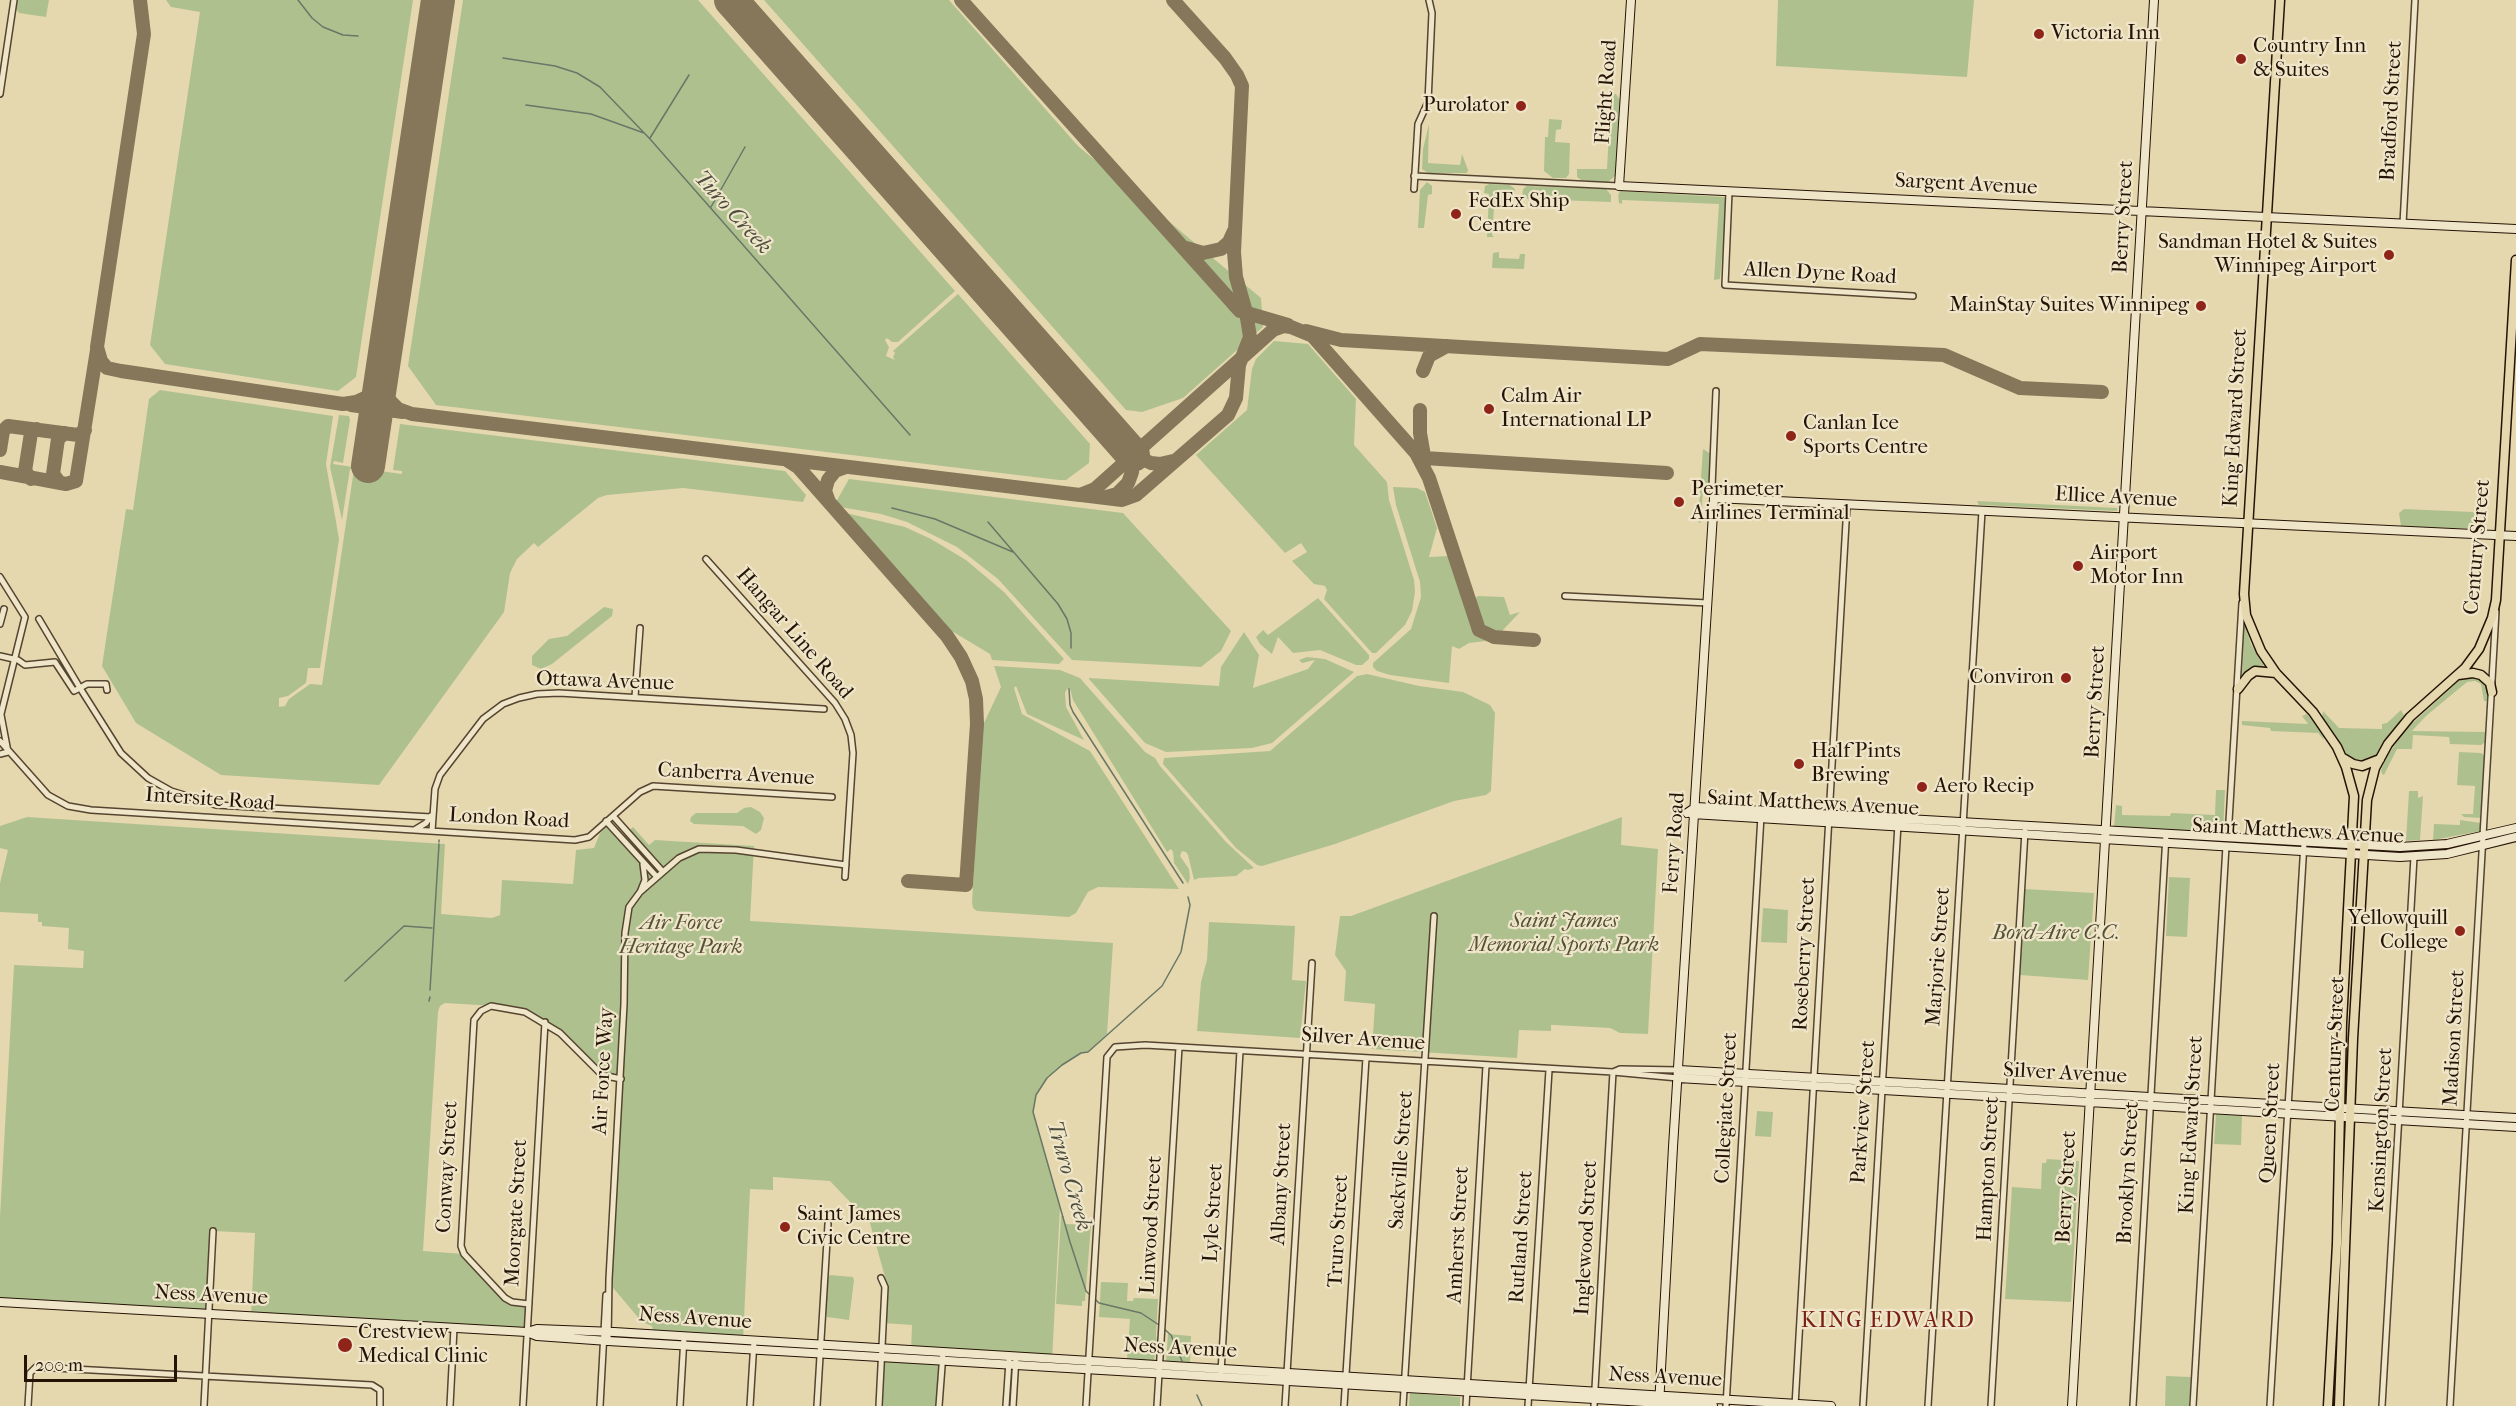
<!DOCTYPE html>
<style>
body{margin:0}
#map{position:relative;width:2516px;height:1406px;overflow:hidden;background:#e6d8ae;font-family:"IM FELL French Canon",serif}
canvas{display:block}
.scale{position:absolute;left:24px;top:1355px;width:153px;height:27px;box-sizing:border-box;border:3px solid #251306;border-top:0;padding-left:8px;font-size:18px;line-height:21px;white-space:nowrap;color:#251306;-webkit-text-stroke:4px #efe6ca;paint-order:stroke}
</style>
<div id="map">
<canvas width="2516" height="1406"></canvas>
<div class="scale">200 m</div>
</div>
<script>
const c = document.querySelector('canvas').getContext('2d');
c.lineJoin = 'round';
function fillPath(path, color) { c.fillStyle = color; c.fill(path, 'evenodd'); }
const shape = rows => new Path2D(rows.map(r => 'M' + r).join(''));
function trace(path, color, width, dash) { c.strokeStyle = color; c.lineWidth = width; c.lineCap = dash ? 'butt' : 'round'; c.setLineDash(dash || []); c.stroke(path); }
function label(font, color, halo, rows, align = 'center') {
  c.font = font + ' "IM FELL French Canon",serif'; c.lineWidth = 4.5; c.setLineDash([]); c.textBaseline = 'middle'; c.strokeStyle = halo; c.fillStyle = color; for (const [text, x, y, turn = 0] of rows) {
    c.save(); c.translate(x, y); c.rotate((+turn || 0) * Math.PI / 180); c.textAlign = isNaN(turn) ? turn : align; if (halo) c.strokeText(text, 0, 0); c.fillText(text, 0, 0); c.restore();
  }
}
const green = shape([
 [18,0,49,0,46,17,19,13,16,9],
 [166,0,413,0,356,377,338,391,165,364,150,345,200,12,171,7],
 [463,0,698,0,955,291,898,342,892,342,887,338,885,340,889,347,886,356,895,360,893,357,895,353,893,351,958,294,1090,444,1089,463,1066,480,1059,480,436,405,408,366],
 [764,0,949,0,1078,146,1261,298,1263,327,1183,398,1142,412,1126,410],
 [1778,0,1974,0,1967,77,1776,66],
 [1611,93,1616,94,1620,100,1616,175,1608,182,1581,180,1577,177,1577,169,1607,169],
 [1549,119,1562,120,1561,129,1556,130,1555,142,1570,143,1569,174,1566,178,1553,178,1544,171,1545,137,1548,137],
 [1429,124,1428,163,1460,165,1462,154,1468,170,1467,173,1428,173,1422,169,1423,149],
 [1427,182,1432,186,1432,194,1428,195,1424,228,1418,228,1420,190],
 [1489,184,1510,185,1515,189,1513,198,1498,209,1494,209,1492,235,1494,237,1487,237,1489,194,1484,193,1485,186],
 [1527,186,1606,189,1611,195,1611,202,1529,199,1522,198,1523,189],
 [1620,191,1724,197,1727,202,1720,279,1714,280,1719,204,1622,200,1622,204,1619,203,1618,195],
 [1499,252,1499,258,1519,259,1520,254,1525,254,1524,269,1492,268,1493,253],
 [1274,341,1308,344,1356,399,1354,445,1387,482,1389,500,1414,580,1415,592,1412,611,1405,625,1376,653,1372,653,1324,599,1327,590,1325,586,1314,584,1292,561,1307,552,1301,543,1285,553,1196,455,1247,410,1252,369,1256,359],
 [160,390,333,416,326,464,339,539,320,668,308,668,306,683,288,696,279,698,279,707,285,706,289,699,310,684,322,685,354,469,350,469,342,520,330,467,339,415,349,416,350,420,343,463,334,461,333,464,366,469,402,474,402,471,393,470,400,424,785,471,806,495,803,502,683,488,607,495,598,498,538,547,534,543,517,559,510,573,504,612,379,785,221,775,136,723,102,666,126,509,133,510,149,399],
 [1703,449,1711,454,1709,487,1703,487,1701,523,1698,522],
 [849,479,1123,513,1231,631,1221,651,1201,667,1072,660,998,579,957,547,907,522,881,514,840,507,836,502],
 [1393,487,1417,488,1425,492,1437,528,1429,557,1448,556,1471,627,1477,635,1486,641,1469,643,1459,649,1452,646,1449,683,1390,675,1377,671,1373,667,1373,663,1411,629,1421,597,1420,582,1396,505],
 [1977,501,2117,508,2117,511,1979,505],
 [2404,509,2473,512,2477,514,2478,526,2477,529,2401,526,2399,513],
 [850,514,905,527,931,539,966,560,1004,592,1064,659,1059,664,992,660,990,654,950,630,847,515],
 [1478,596,1504,597,1510,615,1520,612,1502,631,1492,630,1485,626,1480,617,1474,599],
 [1318,598,1369,655,1369,659,1362,665,1356,665,1320,650,1293,653,1278,637,1272,654,1260,644,1256,637,1263,630,1268,635],
 [604,607,613,609,612,616,552,664,541,669,532,665,532,656,549,639,567,636],
 [2243,620,2251,644,2265,668,2242,679],
 [1244,632,1259,655,1253,688,1308,669,1315,660,1302,663,1299,660,1307,657,1325,659,1354,672,1272,743,1252,748,1166,752,1145,743,1089,679,1089,678,1219,686,1221,667],
 [994,666,1060,670,1080,678,1145,752,1155,758,1160,766,1226,842,1254,868,1248,870,1245,869,1236,876,1199,878,1194,880,1188,855,1186,852,1182,851,1180,856,1189,869,1190,878,1188,884,1174,863,1173,852,1171,849,1167,852,1073,700,1070,689,1067,689,1065,693,1066,707,1084,740,1027,714,1016,686,1014,688,1022,714,1090,751,1179,889,1098,887,1088,892,1076,913,1069,917,977,911,973,908,972,902,983,725,1001,687],
 [1367,674,1419,686,1463,692,1490,705,1495,713,1491,791,1486,795,1454,801,1335,844,1262,866,1257,865,1236,848,1163,764,1164,758,1270,751,1357,676],
 [2468,676,2482,678,2490,689,2489,701,2484,701,2481,684,2475,681,2467,682,2426,716,2412,731,2488,732,2486,742,2481,745,2450,744,2449,737,2413,735,2412,749,2397,749,2384,775,2382,774,2381,770,2388,755,2405,730,2461,679],
 [2401,710,2404,715,2375,758,2364,764,2349,758,2336,736,2322,718,2323,711,2339,728,2382,729,2382,724,2387,723],
 [2307,714,2322,731,2324,740,2318,733,2271,731,2270,728,2242,725,2242,721,2308,724,2302,716],
 [2459,752,2481,753,2485,756,2480,818,2464,817,2461,814,2473,814,2475,786,2457,785],
 [2216,790,2225,790,2223,833,2114,827,2116,805,2122,806,2122,815,2170,816,2171,813,2215,815],
 [2409,791,2418,791,2418,798,2423,796,2420,840,2406,841],
 [751,807,760,812,764,818,761,830,756,834,743,826,694,824,690,821,691,817,696,813,737,813,744,808],
 [27,817,445,844,441,914,492,918,500,915,502,880,573,884,576,850,594,848,600,833,606,827,618,840,633,827,649,845,655,840,754,846,750,921,1113,943,1107,1034,1088,1052,1081,1053,1063,1065,1047,1078,1036,1095,1033,1112,1060,1208,1052,1360,911,1351,912,1325,883,1323,885,1287,881,1278,885,1277,870,1223,830,1181,773,1177,773,1190,750,1189,743,1341,654,1335,652,1326,642,1322,609,1283,621,1079,607,1077,574,1045,535,1017,496,1006,445,1003,440,1006,438,1012,423,1251,464,1254,505,1298,529,1304,527,1332,251,1317,255,1233,213,1231,209,1314,0,1302,0,1216,14,965,83,968,84,951,68,949,69,928,42,926,42,922,38,922,38,914,0,912,0,883,8,850,0,848,0,826],
 [1622,817,1621,845,1658,849,1648,1034,1620,1033,1610,1028,1554,1025,1551,1025,1551,1031,1519,1030,1517,1058,1372,1049,1375,1004,1344,1001,1346,971,1335,955,1340,916,1351,916],
 [2460,820,2481,823,2481,831,2433,840,2434,824,2460,825],
 [2169,877,2190,878,2187,937,2166,936],
 [2024,889,2094,893,2088,980,2020,975],
 [1763,908,1788,910,1787,943,1761,942],
 [1209,922,1295,926,1292,980,1306,981,1300,1038,1197,1031,1201,982,1207,960],
 [1757,1111,1773,1112,1771,1137,1755,1136],
 [2216,1114,2242,1116,2241,1145,2214,1144],
 [2047,1159,2079,1161,2071,1302,2005,1299,2012,1187,2041,1189,2042,1163,2046,1163],
 [1061,1216,1064,1216,1064,1224,1091,1225,1085,1301,1082,1301,1082,1306,1056,1304],
 [830,1275,853,1277,854,1280,849,1320,827,1317,825,1310,827,1279],
 [1101,1282,1128,1283,1127,1301,1133,1301,1134,1298,1158,1299,1156,1335,1157,1342,1154,1361,1127,1359,1130,1319,1099,1317],
 [1168,1334,1191,1336,1190,1362,1166,1361],
 [882,1357,942,1361,939,1406,879,1406],
 [2166,1376,2191,1377,2189,1406,2165,1406],
 [1410,1393,1460,1397,1460,1406,1409,1406]
]);
const stream = shape([
 [298,0,312,18,323,27,343,35,358,36],
 [503,58,555,66,577,73,600,87,650,139,910,435],
 [526,105,591,114,644,133],
 [650,138,689,75],
 [711,207,745,147],
 [892,508,935,519,1013,552],
 [988,522,1058,604,1067,619,1071,633,1071,648],
 [1069,689,1070,705,1073,712,1183,883],
 [439,842,439,840],
 [345,981,404,926,432,928],
 [430,990,439,844],
 [429,1001,430,997],
 [1090,1295,1086,1291,1070,1242,1039,1133,1033,1112,1036,1095,1047,1078,1062,1065,1081,1053,1088,1052,1162,986,1181,952,1190,905,1188,897],
 [1096,1300,1099,1303,1141,1313,1159,1325],
 [1163,1328,1171,1335,1182,1361],
 [1197,1395,1202,1406]
]);
const taxiway = shape([
 [140,0,144,34,97,347,101,361,107,368,121,371,343,404,356,402,369,396,376,387,381,374],
 [961,0,1240,311],
 [1186,248,1203,253,1221,249,1229,242,1234,231],
 [1235,306,1247,313,1288,325],
 [1306,331,1341,340,1668,359,1700,344,1944,355,2020,388,2102,392],
 [1310,333,1416,453,1424,458,1667,473],
 [383,369,383,385,388,399,398,409,412,414,1080,495,1095,489,1273,330,1284,326,1291,327,1313,336],
 [1423,371,1429,356,1447,346],
 [1079,395,1126,448,1131,459,1132,472,1128,483,1117,494,1106,497],
 [351,405,403,412],
 [1420,410,1420,433,1425,462],
 [1129,448,1140,458,1151,463,1160,464,1173,461],
 [0,450,3,431,8,426,78,435,85,430],
 [1416,453,1429,478,1479,630,1494,637,1534,640],
 [787,460,798,467,947,636,961,657,972,681,976,699,977,724,966,885,908,881],
 [0,472,66,484,76,481,97,350],
 [31,479,25,471,31,433,37,429],
 [60,483,53,474,58,439,65,433],
 [1081,495,1122,500,1136,495,1228,415,1236,398,1239,365,1250,337,1246,312,1236,277,1234,252,1242,86,1237,75,1225,58,1173,0],
 [829,502,825,491,828,480,835,471,846,467]
]);
const runway = shape([
 [731,0,1133,455],
 [368,466,438,0]
]);
const street = shape([
 [0,94,14,0],
 [1414,176,1619,186],
 [1414,189,1418,124,1428,102,1432,13,1429,0],
 [1729,192,1725,285,1913,296],
 [2403,224,2415,0],
 [1714,498,1712,487,1716,391],
 [706,559,835,703,845,719,851,735,853,753,845,877],
 [0,577,25,617,0,718],
 [1565,596,1708,603],
 [39,619,80,688,87,684,106,684,107,690],
 [0,624,4,609],
 [0,656,18,660,25,665,55,662,74,691,80,688,121,753,148,778,171,791,216,805,431,817],
 [635,697,640,628],
 [0,741,48,795,68,806,91,810,575,840,589,837,640,792,653,786,832,797],
 [0,754,8,752,1,715],
 [613,816,663,872],
 [606,821,657,877],
 [416,829,426,823,431,816],
 [432,831,435,789,440,775,483,719,503,704,519,698,537,694,559,693,824,709],
 [2228,838,2242,603],
 [641,890,645,880,643,864],
 [1613,1072,1620,1069,1679,1070],
 [529,1304,512,1302,505,1298,464,1254,461,1246,474,1020,481,1011,491,1006,525,1012,560,1033,602,1075,621,1079],
 [605,1343,608,1341,609,1279,624,1004,625,933,629,907,640,892,679,858,699,849,736,850,846,865],
 [1221,1372,1240,1051],
 [28,1406,30,1373,36,1367,372,1385,380,1390,380,1406],
 [204,1406,213,1231],
 [450,1406,454,1328],
 [523,1406,545,1022],
 [600,1406,606,1295],
 [680,1406,684,1337],
 [750,1406,754,1341],
 [817,1406,828,1224],
 [879,1406,885,1287,881,1278],
 [939,1406,943,1353],
 [1006,1406,1009,1361],
 [1013,1406,1016,1357],
 [1086,1406,1107,1057,1115,1047,1145,1045,1613,1072,1678,1078],
 [1157,1406,1179,1047],
 [1285,1406,1312,963],
 [1344,1406,1366,1058],
 [1403,1406,1434,916],
 [1466,1406,1486,1066],
 [1528,1406,1549,1070],
 [1594,1406,1613,1072],
 [1726,1406,1761,816],
 [1795,1406,1847,505],
 [1863,1406,1898,824],
 [1928,1406,1982,511],
 [1991,1406,2025,831],
 [2133,1406,2166,835],
 [2193,1406,2226,846],
 [2270,1406,2304,843],
 [2382,1406,2414,857],
 [2450,1406,2496,611]
]);
const secondary = shape([
 [1631,0,1619,186,2516,229],
 [1687,813,1696,807,2400,847,2447,844,2516,828],
 [1692,814,2400,857,2447,854,2516,837],
 [1679,1070,2516,1118],
 [1678,1078,2516,1127],
 [0,1302,527,1332,537,1336,608,1341,1713,1406],
 [527,1332,537,1329,614,1332,1831,1406],
 [1659,1406,1673,1147,1714,498,2516,536],
 [2072,1406,2154,0]
]);
const primary = shape([
 [2280,0,2244,594,2246,615,2261,651,2276,673,2313,712,2337,747,2346,767,2354,796,2342,1023,2337,1244,2328,1406],
 [2458,675,2473,673,2481,675,2490,683,2492,692],
 [2238,689,2248,676,2255,671,2276,673],
 [2343,758,2353,764,2362,766,2380,759],
 [2339,1406,2353,1039,2367,800,2375,768,2388,744,2410,717,2465,668,2479,649,2492,618,2496,600,2516,260]
]);
const markers = [
 [2039,34,6,"#8f2418"],
 [2241,59,6,"#8f2418"],
 [1521,106,6,"#8f2418"],
 [1456,214,6,"#8f2418"],
 [2389,255,6,"#8f2418"],
 [2201,306,6,"#8f2418"],
 [1489,409,6,"#8f2418"],
 [1791,436,6,"#8f2418"],
 [1679,502,6,"#8f2418"],
 [2078,566,6,"#8f2418"],
 [2066,678,6,"#8f2418"],
 [1799,764,6,"#8f2418"],
 [1922,787,6,"#8f2418"],
 [2460,931,6,"#8f2418"],
 [785,1227,6,"#8f2418"],
 [345,1345,8,"#8f2418"]
];
const poiNames = [
 ["Victoria Inn",2051,34],
 ["Country Inn",2253,47],
 ["& Suites",2253,71],
 ["Purolator",1509,106,"right"],
 ["FedEx Ship",1468,202],
 ["Centre",1468,226],
 ["Sandman Hotel & Suites",2377,243,"right"],
 ["Winnipeg Airport",2377,267,"right"],
 ["MainStay Suites Winnipeg",2189,306,"right"],
 ["Calm Air",1501,397],
 ["International LP",1501,421],
 ["Canlan Ice",1803,424],
 ["Sports Centre",1803,448],
 ["Perimeter",1691,490],
 ["Airlines Terminal",1691,514],
 ["Airport",2090,554],
 ["Motor Inn",2090,578],
 ["Conviron",2054,678,"right"],
 ["Half Pints",1811,752],
 ["Brewing",1811,776],
 ["Aero Recip",1934,787],
 ["Yellowquill",2448,919,"right"],
 ["College",2448,943,"right"],
 ["Saint James",797,1215],
 ["Civic Centre",797,1239],
 ["Crestview",358,1333],
 ["Medical Clinic",358,1357]
];
const streetNames = [
 ["Flight Road",1607,92,-86],
 ["Bradford Street",2392,111,-87],
 ["Sargent Avenue",1966,185,3],
 ["Berry Street",2124,217,-87],
 ["Allen Dyne Road",1820,274,3],
 ["King Edward Street",2236,418,-87],
 ["Ellice Avenue",2116,498,3],
 ["Century Street",2478,547,-85],
 ["Hangar Line Road",794,634,49],
 ["Ottawa Avenue",605,682,2],
 ["Berry Street",2096,702,-87],
 ["Canberra Avenue",736,775,3],
 ["Intersite Road",210,800,4],
 ["Saint Matthews Avenue",1813,804,3],
 ["London Road",509,819,3],
 ["Saint Matthews Avenue",2298,832,3],
 ["Ferry Road",1675,843,-86],
 ["Roseberry Street",1805,954,-87],
 ["Marjorie Street",1939,957,-86],
 ["Madison Street",2455,1038,-87],
 ["Silver Avenue",1363,1040,4],
 ["Century Street",2336,1044,-88],
 ["Air Force Way",604,1071,-87],
 ["Silver Avenue",2065,1074,3],
 ["Collegiate Street",1727,1108,-87],
 ["Parkview Street",1864,1112,-86],
 ["Queen Street",2271,1123,-87],
 ["King Edward Street",2192,1125,-87],
 ["Kensington Street",2382,1130,-87],
 ["Sackville Street",1402,1160,-86],
 ["Conway Street",448,1167,-87],
 ["Hampton Street",1989,1169,-87],
 ["Brooklyn Street",2129,1173,-87],
 ["Albany Street",1282,1184,-87],
 ["Berry Street",2067,1187,-87],
 ["Moorgate Street",517,1213,-87],
 ["Lyle Street",1214,1213,-87],
 ["Linwood Street",1152,1225,-87],
 ["Truro Street",1339,1231,-87],
 ["Amherst Street",1459,1235,-87],
 ["Rutland Street",1522,1237,-86],
 ["Inglewood Street",1587,1238,-87],
 ["Ness Avenue",211,1296,3],
 ["Ness Avenue",695,1319,4],
 ["Ness Avenue",1180,1349,3],
 ["Ness Avenue",1665,1378,3]
];
const parkNames = [
 ["Saint James",1564,922],
 ["Memorial Sports Park",1564,946],
 ["Air Force",681,924],
 ["Heritage Park",681,948],
 ["Bord-Aire C.C.",2056,934]
];
const waterNames = [
 ["Turo Creek",732,213,48],
 ["Truro Creek",1068,1176,74]
];
const neighbourhoodNames = [
 ["KING EDWARD",1888,1322]
];
fillPath(green, '#afc08f');
trace(stream, '#697767', 1.5);
trace(taxiway, '#86765a', 14);
trace(runway, '#86765a', 34);
trace(street, '#554430', 8);
trace(secondary, '#251306', 10);
trace(primary, '#251306', 11);
trace(street, '#efe6ca', 5);
trace(secondary, '#efe6ca', 8);
trace(primary, '#e6d8ae', 8);
for (const [x, y, r, color] of markers) { const dot = new Path2D(); dot.arc(x, y, r, 0, 2 * Math.PI); c.fillStyle = color; c.fill(dot); trace(dot, '#efe6ca', 2); }
label('21px', '#251306', '#efe6ca', poiNames, 'left');
label('21px', '#251306', '#efe6ca', streetNames);
label('italic 21px', '#555036', '#efe6ca', parkNames);
label('italic 22px', '#4d4d3e', '#efe6ca', waterNames);
c.letterSpacing = '1.5px';
label('22px', '#7a1f14', '#efe6ca', neighbourhoodNames);
c.letterSpacing = '0px';
</script>
